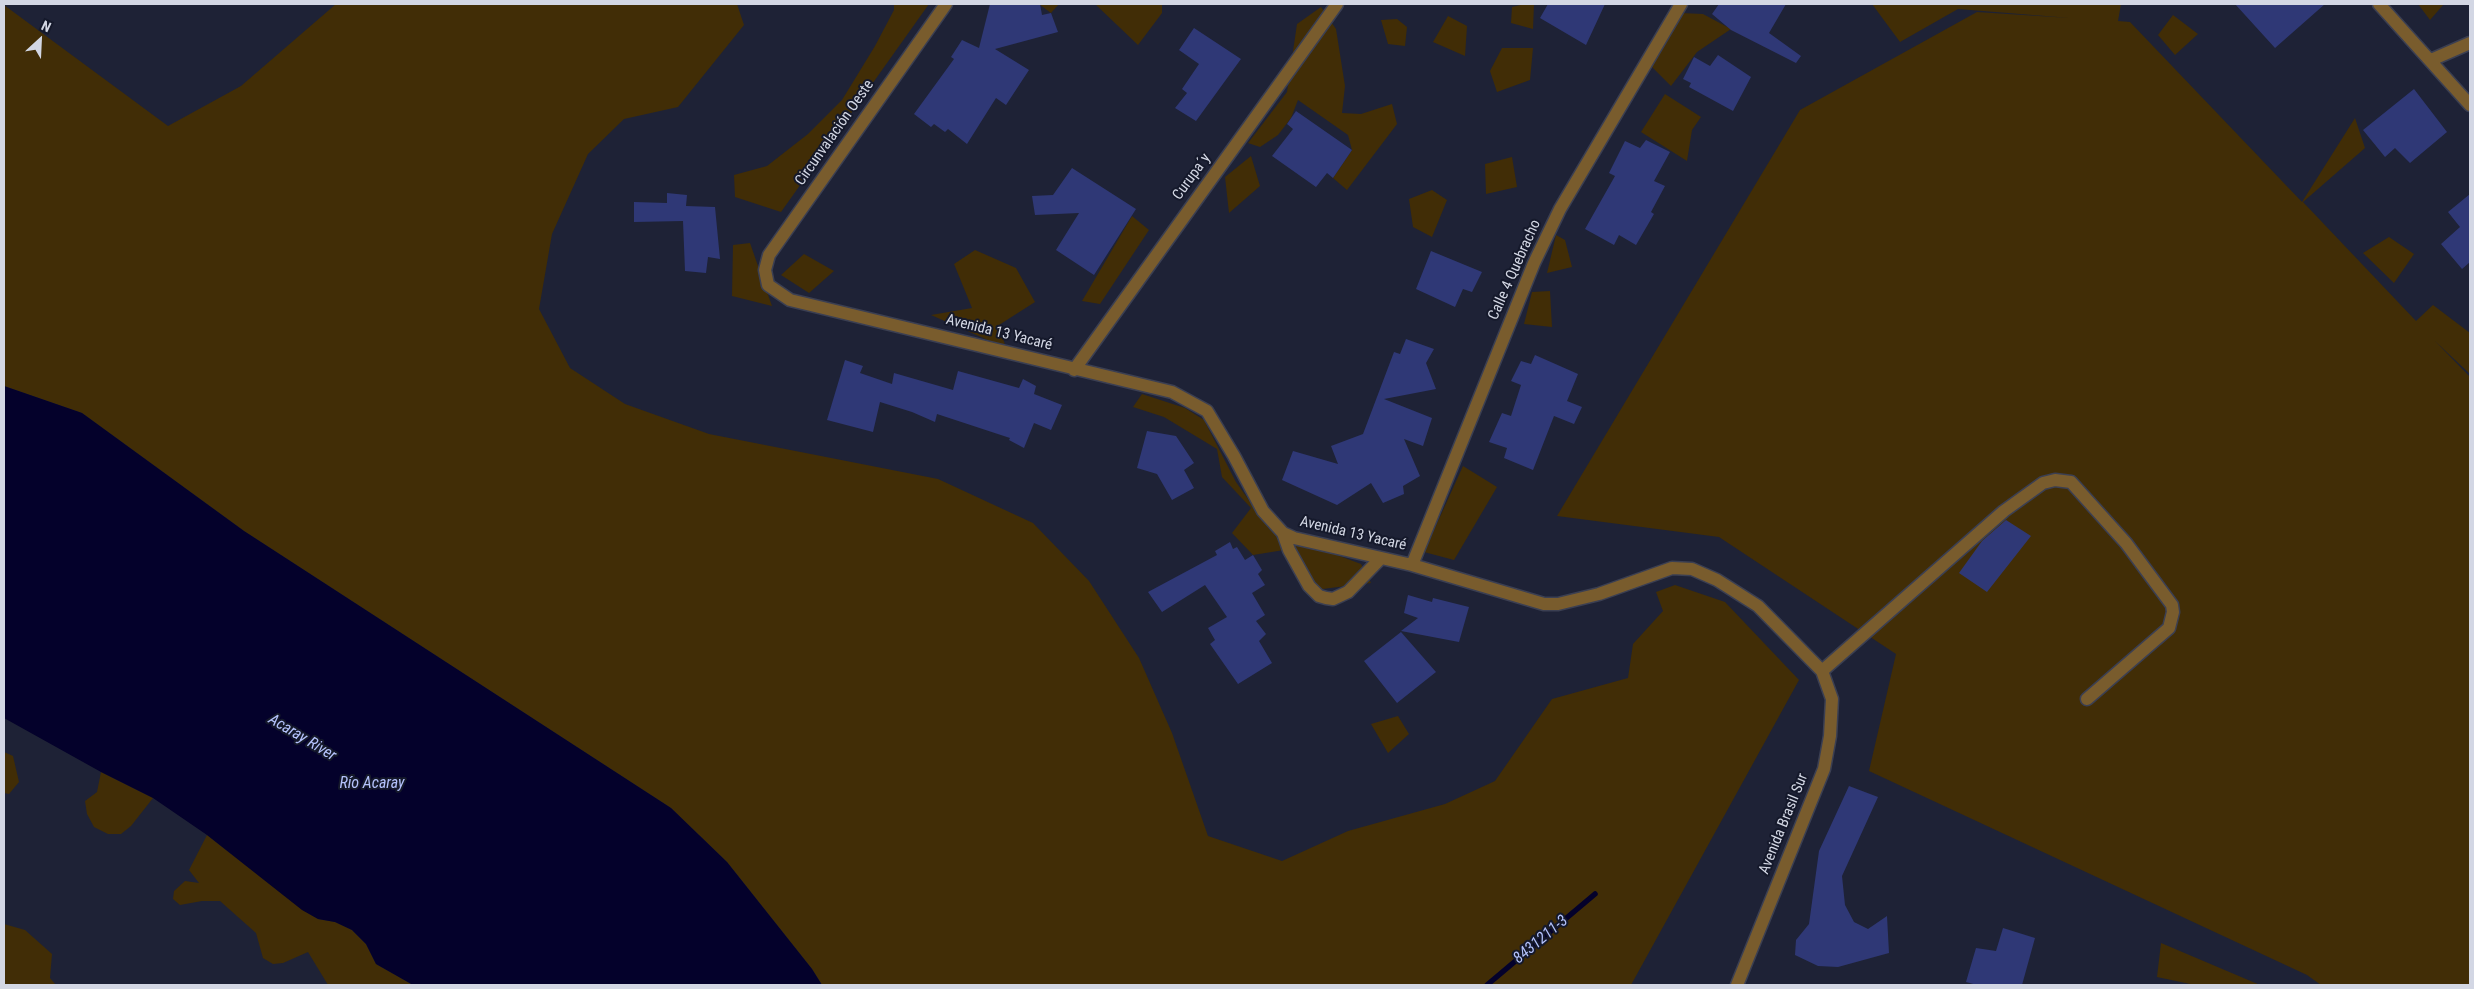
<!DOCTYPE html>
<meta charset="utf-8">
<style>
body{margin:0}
#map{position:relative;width:2474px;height:989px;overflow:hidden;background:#1e2236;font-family:"Roboto Condensed",sans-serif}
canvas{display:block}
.frame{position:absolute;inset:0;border:5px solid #d3d7e4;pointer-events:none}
.north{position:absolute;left:15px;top:15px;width:50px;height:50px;-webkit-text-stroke:4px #15192b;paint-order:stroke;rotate:25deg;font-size:14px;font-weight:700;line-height:20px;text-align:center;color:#d3d7e4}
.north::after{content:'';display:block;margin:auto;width:18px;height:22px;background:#d3d7e4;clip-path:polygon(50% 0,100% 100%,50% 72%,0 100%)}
</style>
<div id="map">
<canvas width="2474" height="989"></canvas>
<div class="frame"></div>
<div class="north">N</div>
</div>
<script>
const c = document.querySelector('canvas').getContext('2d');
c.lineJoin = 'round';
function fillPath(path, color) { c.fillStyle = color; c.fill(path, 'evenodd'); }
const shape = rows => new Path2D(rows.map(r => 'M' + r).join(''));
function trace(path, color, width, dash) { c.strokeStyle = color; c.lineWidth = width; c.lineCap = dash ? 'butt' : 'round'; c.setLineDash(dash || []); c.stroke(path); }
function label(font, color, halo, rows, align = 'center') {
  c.font = font + ' "Roboto Condensed",sans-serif'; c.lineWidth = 4; c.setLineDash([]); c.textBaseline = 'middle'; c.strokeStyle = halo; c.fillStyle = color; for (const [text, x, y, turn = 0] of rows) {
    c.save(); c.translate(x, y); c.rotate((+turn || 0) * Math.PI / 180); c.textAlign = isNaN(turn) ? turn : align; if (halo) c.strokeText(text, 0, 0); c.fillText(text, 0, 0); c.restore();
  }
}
const green = shape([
 [336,4,737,4,744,25,678,107,624,119,588,154,552,234,539,309,570,368,625,404,709,434,938,479,1033,523,1089,581,1139,658,1172,733,1208,836,1282,861,1348,831,1445,804,1495,781,1552,699,1628,678,1633,644,1663,611,1656,592,1675,585,1725,602,1799,680,1631,985,822,985,812,969,727,862,671,808,244,531,82,413,4,386,4,5,168,126,241,86],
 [894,4,929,4,781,212,735,197,734,175,767,166,808,134,842,100,875,46,894,10],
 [1039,4,1059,4,1051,13],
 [1095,4,1162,4,1162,13,1138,45],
 [1525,4,1534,4,1533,29,1511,23,1512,7],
 [1872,4,2121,4,2118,21,2130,22,2302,202,2355,118,2365,148,2303,202,2416,321,2433,305,2470,333,2470,374,2435,341,2470,377,2470,985,2321,985,2307,975,1869,771,1896,654,1719,537,1557,516,1800,110,1977,12,2070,18,1958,9,1900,42],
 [2418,4,2444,4,2430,20],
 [1321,7,1336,29,1345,86,1342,113,1361,114,1392,104,1397,124,1347,190,1333,178,1352,150,1348,135,1298,100,1291,118,1278,135,1260,147,1248,143,1287,92,1297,24],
 [1681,13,1703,14,1731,29,1697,52,1671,86,1645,60],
 [2173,15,2198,34,2175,55,2158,35],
 [1448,16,1467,26,1465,56,1433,42],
 [1397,19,1407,27,1405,46,1388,44,1381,20],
 [1502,48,1533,48,1530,80,1497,92,1490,71],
 [1665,94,1701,117,1692,130,1687,161,1641,132],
 [1251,156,1260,186,1229,213,1225,177],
 [1512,157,1517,187,1486,194,1485,164],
 [1432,190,1447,200,1432,237,1413,227,1409,199],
 [1132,216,1149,230,1100,304,1082,301],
 [1556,235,1565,240,1572,267,1547,273],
 [2389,237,2414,254,2394,283,2363,253],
 [750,243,772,306,732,296,733,245],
 [975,250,1016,268,1035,302,999,325,1006,348,931,315,972,308,954,264],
 [804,254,834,271,809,293,781,275],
 [1550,291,1552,327,1524,324,1532,292],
 [1142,394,1185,408,1204,420,1236,482,1270,530,1361,564,1371,583,1314,590,1284,550,1253,555,1232,533,1251,508,1222,477,1217,449,1164,417,1133,407],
 [1463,466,1497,487,1454,560,1424,552],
 [1398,716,1409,734,1388,753,1371,724],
 [4,752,13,756,19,782,9,794,4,793],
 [101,772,153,798,131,826,121,834,108,834,94,827,87,814,85,801,97,792],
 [207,835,303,910,318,919,335,922,352,930,366,944,376,964,413,985,328,985,308,952,283,963,273,964,263,958,256,933,220,901,202,901,180,905,173,899,174,891,185,881,199,883,189,870],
 [4,924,25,930,52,954,50,978,56,985,4,985],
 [2161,943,2260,985,2195,985,2157,977]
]);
const water = shape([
 [4,386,82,413,244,531,671,808,727,862,812,969,822,985,413,985,376,964,366,944,352,930,335,922,318,919,302,910,207,835,153,798,101,772,4,718]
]);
const stream = shape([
 [1487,985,1595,894]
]);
const building = shape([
 [990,4,1040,4,1042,15,1051,13,1058,32,995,49,1029,70,1006,105,996,98,967,144,948,129,945,132,934,124,931,127,914,114,954,59,951,57,962,40,979,48],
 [1548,4,1605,4,1586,45,1540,18],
 [1719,4,1786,4,1769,33,1801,56,1796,63,1731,30,1712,14],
 [2235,4,2325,4,2275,48],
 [1194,28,1241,59,1196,121,1175,108,1187,93,1182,89,1199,64,1179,50],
 [1718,55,1751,77,1733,111,1689,87,1691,83,1683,79,1694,57,1710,66],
 [2414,89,2447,132,2410,163,2395,148,2385,157,2363,130],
 [1296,111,1352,150,1333,178,1327,173,1316,187,1272,156,1293,129,1287,124],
 [1646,140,1670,152,1654,181,1665,186,1651,212,1654,214,1636,245,1619,235,1614,245,1585,229,1615,176,1609,173,1625,141,1640,148],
 [1072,168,1136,209,1094,275,1056,250,1079,213,1035,215,1032,196,1053,195],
 [667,193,687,195,686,206,715,207,720,259,708,257,706,273,685,271,683,221,634,222,634,202,667,203],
 [2470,194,2470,262,2462,269,2441,244,2460,227,2448,212],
 [1431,251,1482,272,1472,292,1463,289,1455,307,1416,289],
 [1406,339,1434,349,1426,363,1436,389,1384,399,1432,418,1423,446,1404,439,1420,476,1403,486,1404,494,1383,503,1371,483,1337,505,1282,480,1293,451,1338,464,1331,446,1363,434,1394,352,1400,354],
 [1535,355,1578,374,1567,401,1582,407,1574,424,1554,416,1533,470,1504,458,1507,448,1489,442,1502,413,1511,416,1521,385,1511,381,1521,361,1531,364],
 [845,360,863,366,860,373,892,384,894,373,953,390,958,371,1019,388,1023,379,1036,386,1034,394,1062,405,1051,430,1034,423,1024,448,1009,440,1010,438,937,414,935,422,912,412,880,402,873,432,827,420],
 [1147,431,1176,436,1194,463,1184,470,1194,488,1172,500,1157,474,1137,468],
 [2006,520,2031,536,1987,592,1959,573,1982,541],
 [1230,542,1233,549,1237,547,1245,560,1253,555,1262,570,1258,574,1265,585,1252,593,1265,615,1256,621,1266,634,1259,641,1272,663,1238,684,1210,644,1215,640,1208,628,1227,617,1205,585,1162,612,1148,592,1217,555,1215,551],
 [1408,595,1432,602,1433,598,1469,607,1459,642,1401,631,1418,618,1404,613],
 [1401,632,1436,672,1397,703,1364,661],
 [1849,786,1878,797,1842,876,1845,905,1854,922,1868,929,1887,916,1889,953,1838,967,1818,966,1795,955,1796,940,1809,924,1819,851],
 [2003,928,2035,938,2022,985,1977,985,1966,982,1976,948,1996,951]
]);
const minor = shape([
 [946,4,769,255,765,270,768,285,790,300,1172,392,1207,411,1234,456,1263,511,1283,533,1294,538,1412,565,1544,604,1558,604,1599,594,1672,568,1692,569,1717,580,1758,606,1822,671,1832,699,1830,736,1824,769,1737,985],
 [2379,4,2470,105],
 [2431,60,2470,43],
 [1074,370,1337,4],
 [1283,533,1289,550,1309,586,1319,596,1326,598,1333,599,1348,592,1381,558],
 [1412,565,1534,263,1560,209,1681,4],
 [1822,671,2004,511,2043,483,2055,480,2071,482,2126,543,2172,605,2173,612,2169,628,2087,699]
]);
const streetNames = [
 ["Circunvalación Oeste",835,133,-55],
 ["Curupa´y",1192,177,-54],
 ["Calle 4 Quebracho",1515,270,-66],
 ["Avenida 13 Yacaré",999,333,14],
 ["Avenida 13 Yacaré",1353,534,13],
 ["Avenida Brasil Sur",1784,824,-68]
];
const waterNames = [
 ["Acaray River",302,738,31],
 ["Río Acaray",372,784],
 ["8431211-3",1541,940,-40]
];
fillPath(green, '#412d06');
fillPath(water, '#04012b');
trace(stream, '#04012b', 5.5);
fillPath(building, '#2f3876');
trace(minor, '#3b3f52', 15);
trace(minor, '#795c2d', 12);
label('15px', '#d3d7e4', '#15192b', streetNames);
label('italic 16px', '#b4c2fb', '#15192b', waterNames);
</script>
